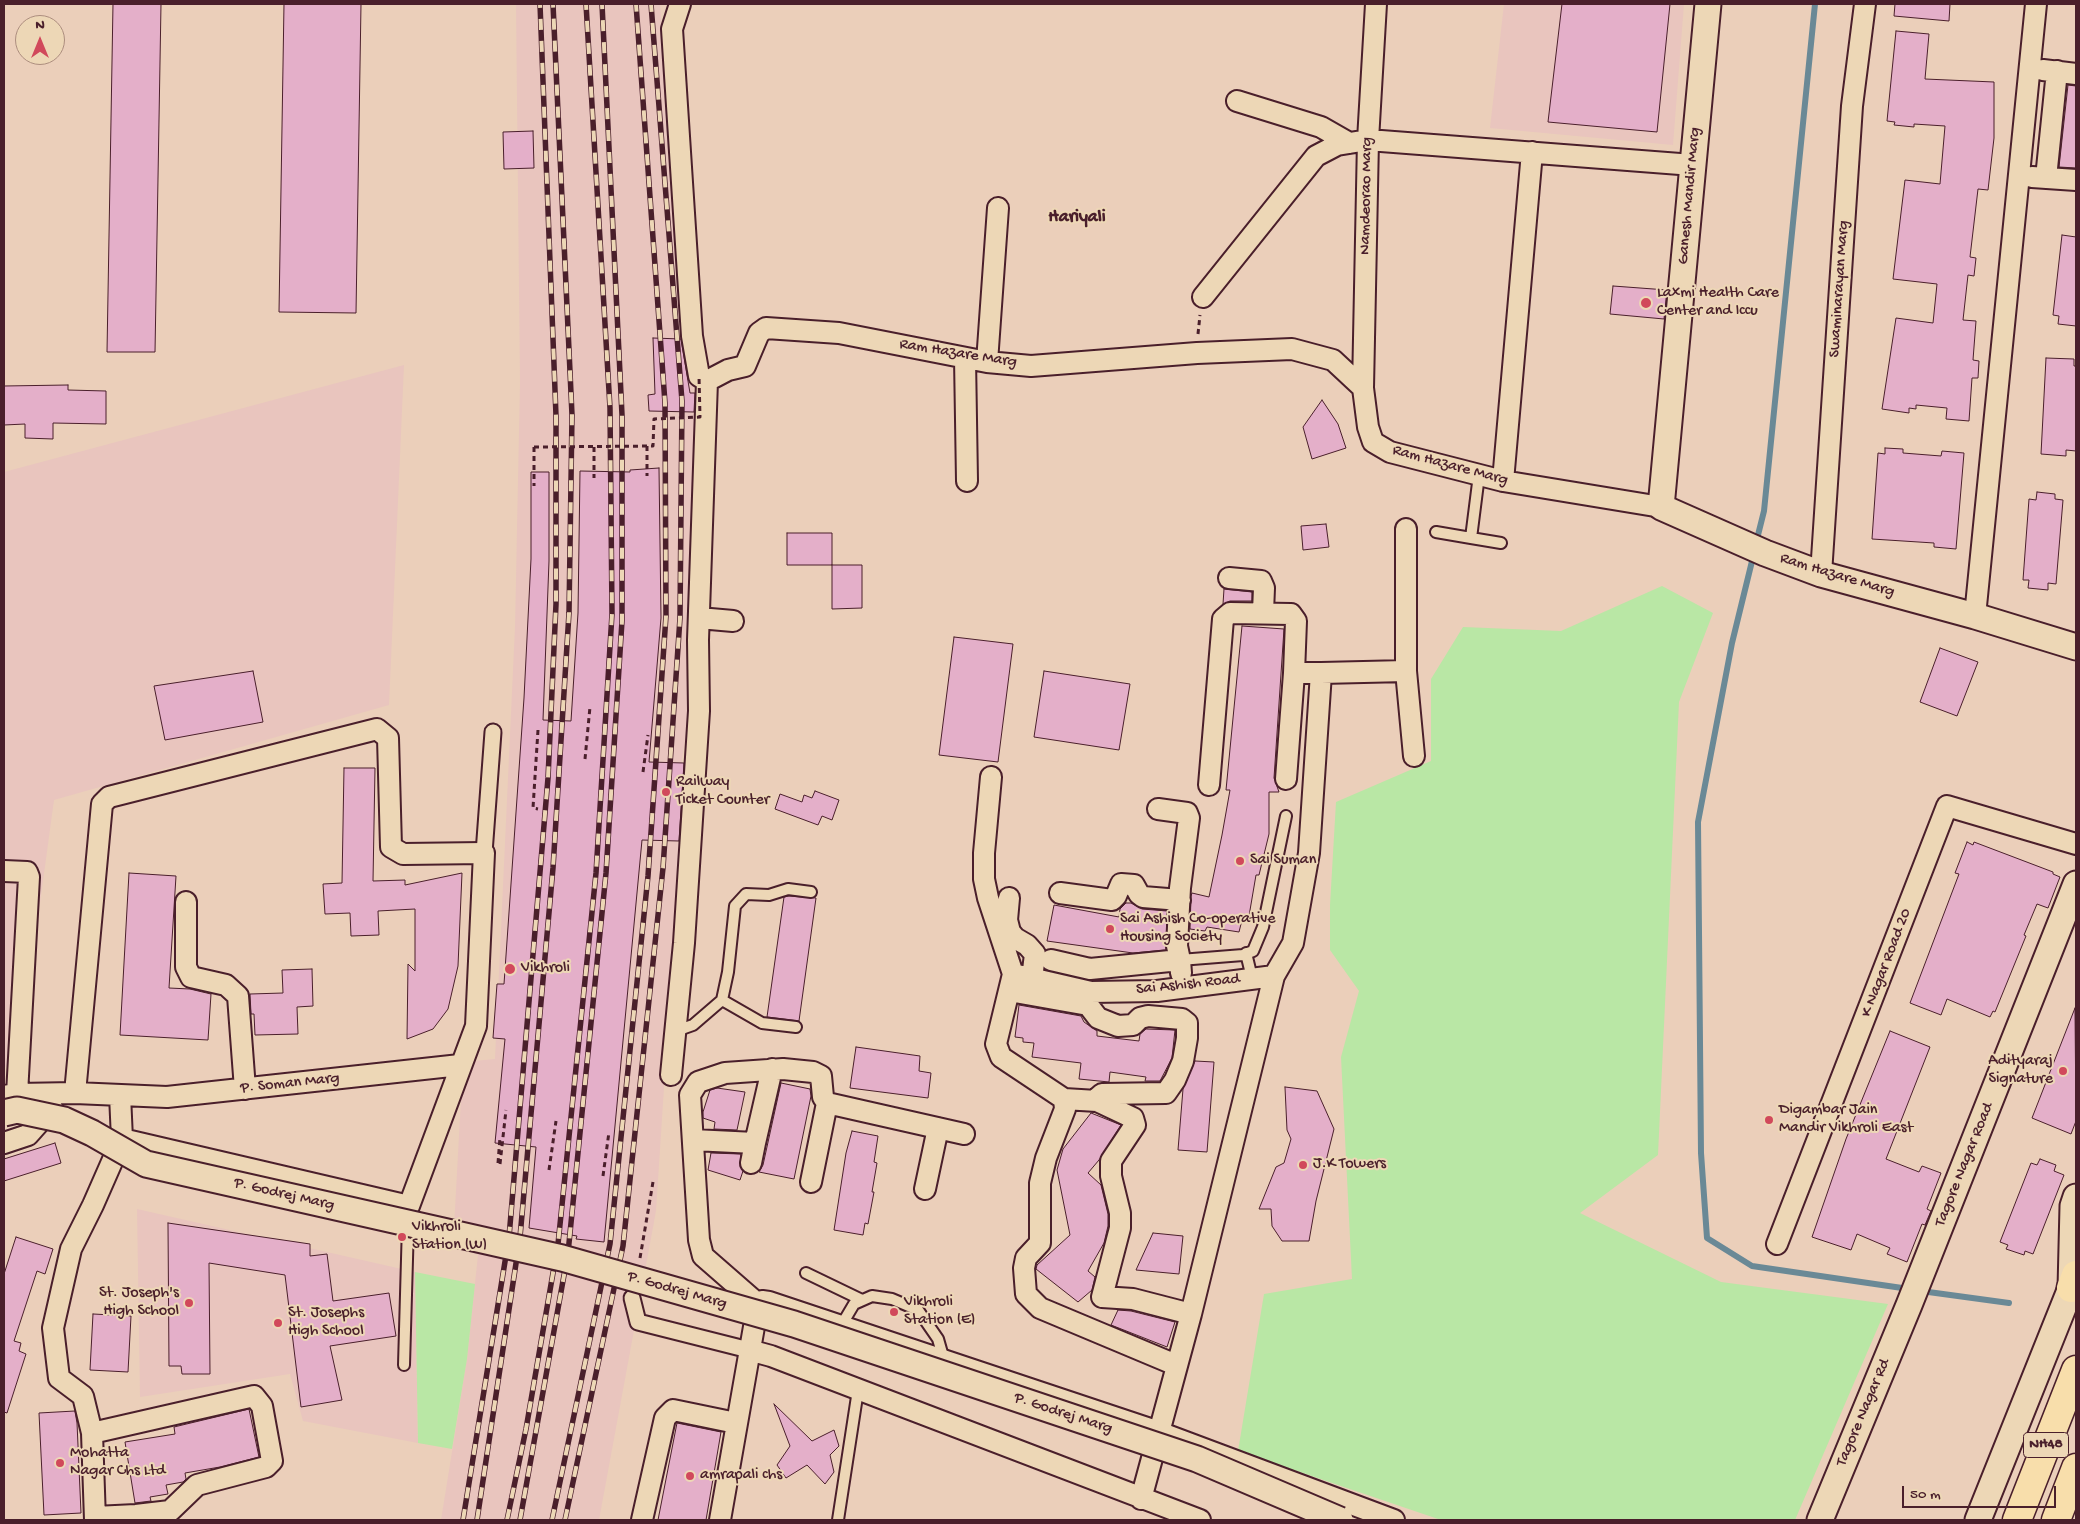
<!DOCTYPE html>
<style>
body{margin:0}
#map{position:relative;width:2080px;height:1524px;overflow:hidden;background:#ebcfba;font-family:"Gochi Hand",sans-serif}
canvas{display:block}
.frame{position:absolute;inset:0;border:5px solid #4a1f2b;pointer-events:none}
.north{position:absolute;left:15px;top:15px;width:50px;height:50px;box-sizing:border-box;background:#edd7b6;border:1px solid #ac8d7e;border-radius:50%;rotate:0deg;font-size:14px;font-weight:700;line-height:20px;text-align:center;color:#4a1f2b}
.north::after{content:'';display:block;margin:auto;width:18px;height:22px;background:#d1495b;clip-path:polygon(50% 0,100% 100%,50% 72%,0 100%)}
.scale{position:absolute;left:1902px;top:1486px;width:154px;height:22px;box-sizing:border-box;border:2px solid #4a1f2b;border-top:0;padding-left:6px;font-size:15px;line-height:18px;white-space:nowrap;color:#4a1f2b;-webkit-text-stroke:4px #edd7b6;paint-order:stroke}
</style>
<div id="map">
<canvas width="2080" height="1524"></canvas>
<div class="frame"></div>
<div class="north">N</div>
<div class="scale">50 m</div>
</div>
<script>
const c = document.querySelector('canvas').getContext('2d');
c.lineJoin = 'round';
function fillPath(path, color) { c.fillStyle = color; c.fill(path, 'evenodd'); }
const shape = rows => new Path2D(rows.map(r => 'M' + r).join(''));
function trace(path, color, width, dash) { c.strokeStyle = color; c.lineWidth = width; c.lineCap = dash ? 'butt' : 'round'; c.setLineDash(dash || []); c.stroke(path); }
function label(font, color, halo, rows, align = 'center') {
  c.font = font + ' "Gochi Hand",sans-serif'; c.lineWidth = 4; c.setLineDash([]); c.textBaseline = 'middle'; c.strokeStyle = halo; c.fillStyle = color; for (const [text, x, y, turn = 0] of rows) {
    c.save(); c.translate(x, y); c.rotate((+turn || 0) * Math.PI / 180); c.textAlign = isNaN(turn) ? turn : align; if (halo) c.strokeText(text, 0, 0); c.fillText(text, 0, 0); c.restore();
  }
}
const built = shape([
 [516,4,660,4,683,326,692,347,696,461,687,731,682,758,677,887,656,1211,599,1520,441,1520,467,1359,478,1255,453,1246,463,1062,495,1059,515,627,520,383],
 [1504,4,1684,4,1673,145,1490,128],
 [404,365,389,705,54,800,18,1065,4,1067,4,472],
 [137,1209,415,1272,418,1443,303,1421,290,1374,140,1397]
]);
const green = shape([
 [1662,586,1713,613,1679,702,1658,1155,1580,1213,1721,1282,1888,1304,1795,1520,1441,1520,1238,1451,1264,1294,1352,1279,1341,1057,1359,991,1330,950,1330,905,1336,802,1431,761,1431,679,1463,627,1561,631],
 [415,1272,475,1284,467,1359,452,1449,418,1443]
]);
const stream = shape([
 [1756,543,1764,511,1815,4],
 [1754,553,1732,643,1698,822,1701,1153,1707,1238,1752,1266,1909,1289],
 [1921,1291,2009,1303]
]);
const building = shape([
 [113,4,161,4,155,352,107,352,113,4],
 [284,4,361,4,356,313,279,312,284,4],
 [1562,4,1670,4,1657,132,1548,122,1562,4],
 [1895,4,1950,4,1949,21,1894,16,1895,4],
 [1896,31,1929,34,1925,79,1994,82,1994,138,1988,190,1978,189,1970,257,1976,258,1974,276,1968,275,1963,320,1976,321,1973,360,1979,361,1978,378,1972,378,1969,421,1946,419,1947,408,1916,405,1916,409,1909,408,1909,413,1882,409,1896,318,1933,323,1937,284,1893,279,1905,180,1940,184,1945,126,1914,124,1914,127,1894,125,1895,122,1887,121,1896,31],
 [2068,85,2076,86,2076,168,2059,167,2068,85],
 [533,131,534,168,504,169,503,132,533,131],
 [2062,235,2076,237,2076,326,2058,324,2059,316,2053,315,2062,235],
 [1613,286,1667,290,1664,319,1610,314,1613,286],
 [653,338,681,339,690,393,695,393,694,412,649,411,648,395,655,394,653,338],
 [2046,358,2074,359,2074,366,2076,366,2076,451,2066,450,2066,456,2041,454,2046,358],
 [68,385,68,390,106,391,106,424,53,423,53,439,25,438,25,424,4,425,4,386,68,385],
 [1322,400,1338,424,1346,448,1312,459,1303,427,1322,400],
 [1885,448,1903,449,1903,453,1941,456,1942,451,1964,453,1956,549,1934,547,1934,543,1872,539,1878,453,1885,454,1885,448],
 [659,468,661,618,649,762,684,763,679,841,642,840,604,1242,576,1239,577,1236,529,1228,536,1147,495,1143,505,1039,493,1038,497,984,504,984,524,698,531,559,531,472,549,472,549,561,543,720,571,721,578,613,580,471,630,472,630,470,659,468],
 [2037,492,2055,494,2055,499,2063,500,2056,584,2048,583,2048,590,2028,588,2029,580,2023,580,2029,499,2036,500,2037,492],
 [1326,524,1329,547,1303,550,1301,526,1326,524],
 [787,533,832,533,832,565,787,565,787,533],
 [832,565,862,565,862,608,832,609,832,565],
 [1224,589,1252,592,1252,601,1230,601,1223,604,1224,589],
 [1242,626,1284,629,1274,778,1279,792,1269,792,1269,834,1259,875,1256,875,1249,916,1243,916,1239,932,1207,927,1205,931,1190,929,1191,896,1192,893,1209,897,1222,835,1230,790,1226,790,1242,626],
 [954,637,1013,644,998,762,939,755,954,637],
 [1940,648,1978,662,1957,716,1920,702,1940,648],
 [253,671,263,722,165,740,154,686,253,671],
 [1044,671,1130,684,1119,750,1034,737,1044,671],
 [344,768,375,768,373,881,405,880,405,885,462,873,458,966,448,1009,433,1029,407,1039,408,964,415,971,415,909,378,911,379,935,351,936,350,913,325,914,323,884,342,883,344,768],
 [815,791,839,800,832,820,822,816,818,825,775,809,780,794,802,802,804,795,812,798,815,791],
 [1967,842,1973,845,1974,842,2053,872,2053,874,2060,877,2048,908,2037,904,2024,935,2026,936,1995,1012,1993,1011,1990,1017,1947,999,1941,1015,1910,1003,1959,874,1955,873,1967,842],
 [129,873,176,876,169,988,190,989,211,994,208,1040,120,1035,129,873],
 [789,896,816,898,799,1021,767,1017,784,897,789,896],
 [1126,903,1131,903,1142,909,1167,911,1166,950,1133,953,1047,941,1054,905,1119,917,1120,909,1126,903],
 [312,969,313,1006,297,1007,298,1034,255,1035,254,1014,251,1014,250,994,283,993,282,970,312,969],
 [1019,1005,1081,1016,1084,1022,1097,1031,1097,1036,1139,1041,1140,1034,1146,1029,1175,1030,1172,1058,1160,1081,1145,1081,1146,1077,1110,1072,1109,1082,1079,1079,1081,1063,1032,1057,1034,1043,1023,1042,1023,1038,1015,1037,1019,1005],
 [2075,1008,2076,1121,2071,1134,2032,1118,2075,1008],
 [1890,1031,1930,1047,1886,1159,1919,1172,1922,1166,1941,1173,1927,1209,1931,1211,1925,1225,1922,1224,1907,1262,1887,1254,1890,1248,1857,1234,1851,1250,1812,1237,1846,1139,1890,1031],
 [856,1047,920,1056,919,1071,931,1073,928,1098,850,1088,856,1047],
 [1195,1061,1214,1062,1207,1152,1178,1150,1183,1089,1195,1061],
 [781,1083,810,1089,811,1096,794,1179,759,1172,763,1165,781,1083],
 [1285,1087,1317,1091,1334,1129,1316,1201,1309,1241,1282,1241,1272,1226,1271,1209,1259,1209,1276,1167,1284,1163,1291,1139,1287,1130,1285,1087],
 [717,1088,745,1092,737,1130,714,1129,715,1122,703,1118,703,1112,710,1090,717,1088],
 [1091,1113,1121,1125,1099,1160,1088,1173,1101,1185,1108,1214,1108,1226,1104,1243,1088,1271,1095,1277,1092,1290,1078,1302,1036,1269,1037,1265,1070,1235,1057,1170,1063,1149,1091,1113],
 [852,1131,878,1136,874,1162,877,1163,872,1192,874,1192,868,1224,865,1223,863,1235,834,1230,846,1153,852,1131],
 [55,1143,61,1163,4,1181,4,1159,55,1143],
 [711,1153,741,1154,740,1166,743,1171,740,1180,708,1170,711,1153],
 [2040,1159,2056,1165,2054,1171,2064,1175,2033,1254,2025,1251,2024,1255,2006,1249,2008,1245,2000,1242,2031,1163,2037,1165,2040,1159],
 [168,1223,310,1244,310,1256,327,1254,333,1301,389,1293,396,1336,330,1346,342,1400,301,1407,285,1275,209,1263,210,1374,182,1374,181,1366,169,1366,168,1223],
 [1153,1233,1183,1236,1179,1274,1136,1270,1153,1233],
 [16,1237,53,1249,45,1274,37,1271,14,1341,21,1343,19,1351,26,1354,7,1413,4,1412,4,1274,16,1237],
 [1118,1310,1131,1311,1175,1322,1167,1347,1111,1325,1118,1310],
 [93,1314,131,1316,128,1372,90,1370,93,1314],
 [774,1404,812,1441,834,1430,839,1446,830,1455,834,1472,825,1484,807,1465,786,1478,777,1465,790,1446,774,1404],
 [249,1409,259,1457,220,1467,185,1473,186,1479,183,1482,166,1485,168,1494,150,1497,151,1501,135,1503,125,1442,175,1434,174,1427,249,1409],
 [75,1411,77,1423,81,1513,44,1515,39,1413,75,1411],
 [677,1423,721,1432,706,1520,658,1520,677,1423]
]);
const path = shape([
 [1198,334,1200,315],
 [647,446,647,476],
 [534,447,534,486],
 [594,447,594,478],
 [538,730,533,808,538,809],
 [585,759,590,707],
 [643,772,648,735],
 [498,1163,500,1137],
 [500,1164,506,1110],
 [549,1170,556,1121],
 [603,1176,609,1132],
 [640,1258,653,1182]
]);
const service = shape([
 [1436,532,1471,538,1479,475],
 [1471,538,1501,543],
 [1246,953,1252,978],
 [1180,960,1243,955,1253,951,1263,927,1286,816],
 [722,1000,762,1023,796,1027],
 [676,1031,693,1025,722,1000,728,972,735,906,746,894,769,895,788,889,811,892],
 [806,1273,862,1300],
 [841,1326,854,1304,872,1296,892,1299,918,1310,938,1339,944,1360],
 [404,1365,408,1224],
 [838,1520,858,1390]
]);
const pedestrian = shape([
 [484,853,493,732],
 [632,1298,638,1322,749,1350]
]);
const minor = shape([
 [680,4,672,29,692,336,699,376,707,381],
 [2043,70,2076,74],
 [1237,101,1321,127,1349,143],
 [2032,177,2076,180],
 [2046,178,2057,71],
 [1203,297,1316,156,1337,145,1368,140,1693,165],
 [965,358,967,481],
 [987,362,998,208],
 [707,381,728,370,745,366,759,333,766,328,839,333,987,362,1031,366,1197,353,1292,349,1333,360,1363,388,1368,427,1373,442,1390,452,1503,481,1661,507],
 [1363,388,1368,140,1376,4],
 [1503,481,1532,152],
 [1821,574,1852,106,1865,4],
 [1229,578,1261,581,1264,588,1263,612],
 [1975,616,2036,4],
 [699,618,733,621],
 [1406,671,1414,756],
 [991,777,984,853,984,879,988,898,1013,974],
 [1286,779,1294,673],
 [1209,785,1223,619,1230,613,1291,614,1296,621,1294,673,1321,673],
 [1158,809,1187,813,1189,818,1180,888,1177,946,1180,960],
 [4,871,27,872,29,877,17,1094],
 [1060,893,1112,900,1116,896,1121,884,1134,885,1139,894,1143,897,1180,900],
 [1009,898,1007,920,1010,932,1015,938,1027,945,1035,954,1032,979],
 [186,902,186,967,191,977,226,985,238,996,245,1089],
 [1051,960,1090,969,1180,960,1181,973],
 [1013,974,996,1044,1001,1057,1064,1099,1065,1109,1046,1158,1040,1183,1040,1243,1026,1258,1024,1268,1026,1294,1040,1308,1176,1365],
 [1013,974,1091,992,1157,991,1274,976],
 [1009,991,1088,1005,1098,1018,1118,1026,1133,1025,1140,1018,1148,1016,1182,1019,1187,1023,1187,1038,1183,1061,1175,1080,1166,1093,1102,1094,1094,1101],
 [671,1075,684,943,699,711,698,640,707,381],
 [75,1093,102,804,109,797,377,729,388,738,391,847,403,854,484,853,476,1026,409,1206,122,1139,120,1095],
 [4,1096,17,1094,75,1093,167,1097,460,1065],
 [1064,1099,1097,1101,1133,1118,1135,1125,1111,1161,1111,1176,1120,1213,1120,1228,1102,1297,1133,1299,1191,1314],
 [693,1140,755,1143,772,1069],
 [4,1143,28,1135,52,1108],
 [751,1163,755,1143],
 [811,1182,827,1103],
 [925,1189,938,1128],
 [1777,1244,1947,806,2076,844],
 [758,1304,762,1301,769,1302,1159,1432,1394,1520],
 [758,1304,703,1256,699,1240,690,1095,698,1082,725,1073,783,1069,813,1072,821,1076,823,1097,827,1103,964,1134],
 [749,1350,771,1356,1200,1520],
 [92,1433,254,1396,262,1406,272,1461,266,1467,197,1485,170,1511,136,1515,95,1517],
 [1141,1499,1191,1314,1274,976,1293,943,1309,853,1321,673,1406,671,1406,529],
 [95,1520,92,1433,83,1396,59,1378,53,1328,71,1249,93,1205,122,1139],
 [642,1520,665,1418,673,1410,736,1423],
 [720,1520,758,1304]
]);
const tertiary = shape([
 [1708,4,1661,507,1765,553,1821,574,1975,616,2076,647],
 [1820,1520,1909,1305,2076,884],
 [1978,1520,2071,1288,2073,1206,2076,1197]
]);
const trunk = shape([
 [2071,1288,2076,1275],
 [2017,1520,2076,1370],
 [2056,1520,2076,1468]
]);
const rail = shape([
 [463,1520,509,1237,548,778,556,604,556,416,540,4],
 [477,1520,520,1237,553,868,569,613,572,415,553,4],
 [507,1520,526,1429,558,1244,596,873,612,614,610,408,586,4],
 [520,1520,568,1253,606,873,622,621,622,415,602,4],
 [552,1520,610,1244,648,876,666,616,665,403,636,4],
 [565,1520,623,1246,663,868,680,618,682,401,651,4]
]);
const pathBridge = shape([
 [534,447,653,446,654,419,700,417,699,376]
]);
const tertiaryBridge = shape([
 [4,1113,17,1110,64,1120,92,1133,146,1164,562,1258,794,1324,1197,1459,1340,1520]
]);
const markers = [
 [1646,303,6,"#d1495b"],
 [666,792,5,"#d1495b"],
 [1240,861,5,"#d1495b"],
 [1110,929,5,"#d1495b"],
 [510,969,6,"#d1495b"],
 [2063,1071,5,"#d1495b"],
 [1769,1120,5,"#d1495b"],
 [1303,1165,5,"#d1495b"],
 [402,1237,5,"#d1495b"],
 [189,1303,5,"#d1495b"],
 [894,1312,5,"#d1495b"],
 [278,1323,5,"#d1495b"],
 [60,1463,5,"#d1495b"],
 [690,1476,5,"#d1495b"]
];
const shields = [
 [2046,1445,45]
];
const shieldNames = [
 ["NH48",2046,1445]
];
const streetNames = [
 ["Namdeorao Marg",1367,196,-89],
 ["Ganesh Mandir Marg",1690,196,-85],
 ["Swaminarayan Marg",1840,289,-86],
 ["Ram Hazare Marg",958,354,9],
 ["Ram Hazare Marg",1450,466,15],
 ["Ram Hazare Marg",1837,576,17],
 ["K Nagar Road 20",1887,963,-69],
 ["Sai Ashish Road",1188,985,-6],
 ["P. Soman Marg",290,1084,-6],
 ["Tagore Nagar Road",1965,1165,-68],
 ["P. Godrej Marg",284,1195,13],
 ["P. Godrej Marg",677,1291,16],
 ["Tagore Nagar Rd",1864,1413,-67],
 ["P. Godrej Marg",1063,1414,18]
];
const poiNames = [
 ["Laxmi Health Care",1657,294],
 ["Center and Iccu",1657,312],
 ["Railway",676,783],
 ["Ticket Counter",676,801],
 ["Sai Suman",1250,861],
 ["Sai Ashish Co-operative",1120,920],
 ["Housing Society",1120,938],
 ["Vikhroli",521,969],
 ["Adityaraj",2053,1062,"right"],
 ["Signature",2053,1080,"right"],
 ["Digambar Jain",1779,1111],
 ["Mandir Vikhroli East",1779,1129],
 ["J.K Towers",1313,1165],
 ["Vikhroli",412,1228],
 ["Station (W)",412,1246],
 ["St. Joseph's",179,1294,"right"],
 ["High School",179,1312,"right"],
 ["Vikhroli",904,1303],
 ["Station (E)",904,1321],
 ["St. Josephs",288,1314],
 ["High School",288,1332],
 ["Mohatta",70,1454],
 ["Nagar Chs Ltd",70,1472],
 ["amrapali chs",700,1476]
];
const neighbourhoodNames = [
 ["Hariyali",1077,218]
];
fillPath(built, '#e9c5be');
fillPath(green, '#b9e7a5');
trace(stream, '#6a8996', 6);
fillPath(building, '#e4afc9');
trace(building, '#4a1f2b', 1);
trace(service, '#4a1f2b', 14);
trace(pedestrian, '#4a1f2b', 19);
trace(minor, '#4a1f2b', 24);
trace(tertiary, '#4a1f2b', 29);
trace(trunk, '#4a1f2b', 31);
trace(path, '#4a1f2b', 3, [5, 4]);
trace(service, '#edd7b6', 10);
trace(pedestrian, '#edd7b6', 15);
trace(minor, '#edd7b6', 20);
trace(tertiary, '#edd7b6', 25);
trace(trunk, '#f8deab', 28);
trace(rail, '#4a1f2b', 5.5);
trace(rail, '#edd7b6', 4, [11]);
trace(tertiaryBridge, '#4a1f2b', 29, []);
trace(pathBridge, '#4a1f2b', 3, [5, 4]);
trace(tertiaryBridge, '#edd7b6', 25);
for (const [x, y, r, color] of markers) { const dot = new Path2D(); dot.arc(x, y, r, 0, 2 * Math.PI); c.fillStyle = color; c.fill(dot); trace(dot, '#edd7b6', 2); }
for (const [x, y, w] of shields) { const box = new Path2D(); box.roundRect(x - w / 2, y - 12.5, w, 25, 4); c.fillStyle = '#edd7b6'; c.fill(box); trace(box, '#4a1f2b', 1); }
label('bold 15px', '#4a1f2b', null, shieldNames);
label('16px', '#4a1f2b', '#edd7b6', streetNames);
label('16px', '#4a1f2b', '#edd7b6', poiNames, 'left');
label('bold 18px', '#4a1f2b', '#edd7b6', neighbourhoodNames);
</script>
